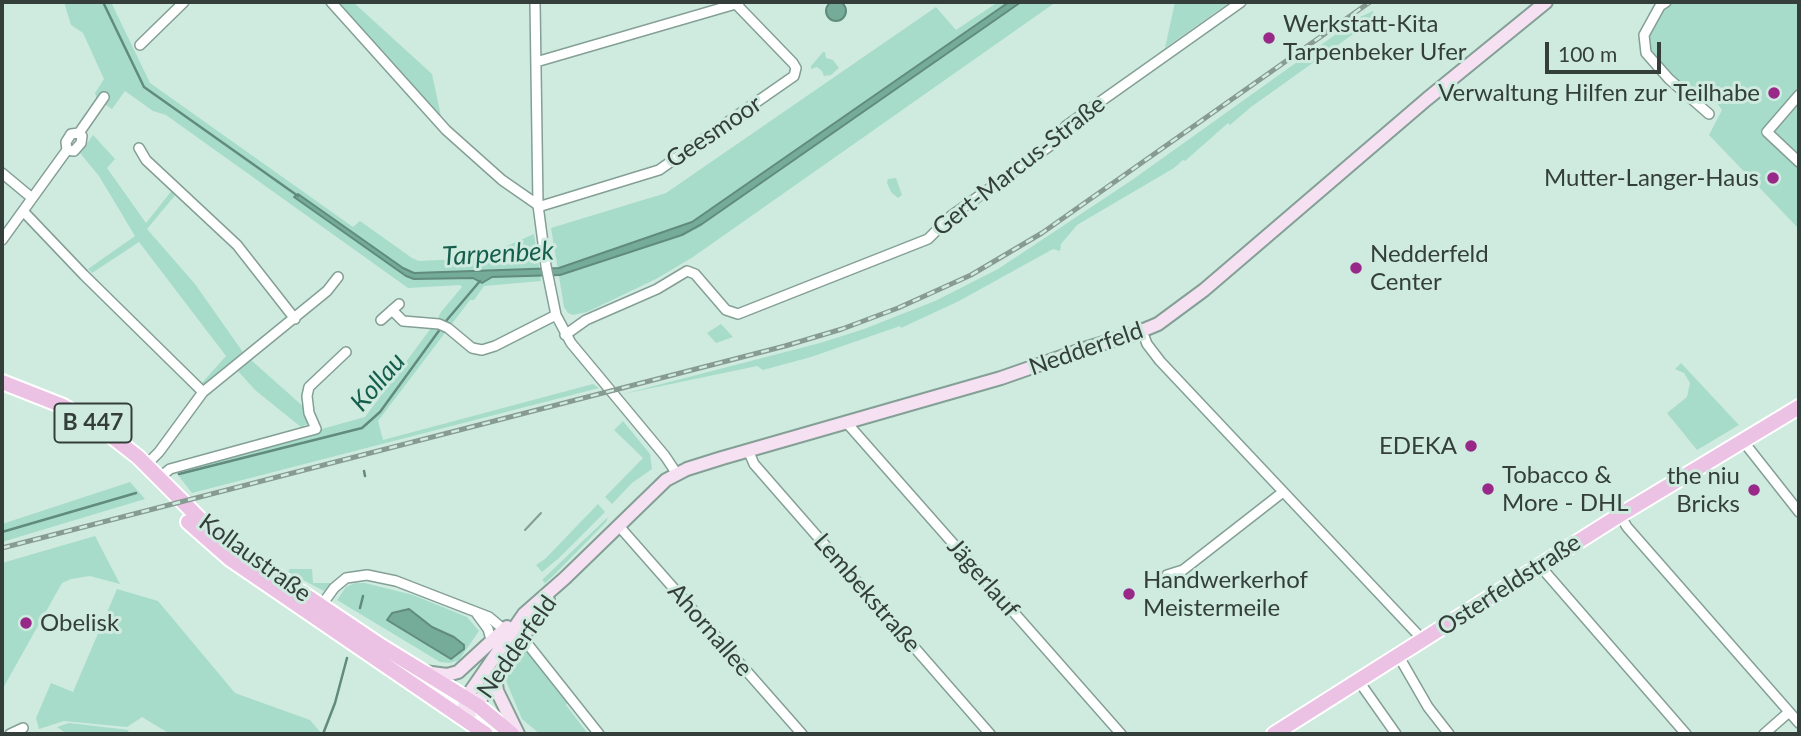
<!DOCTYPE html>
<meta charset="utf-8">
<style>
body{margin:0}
#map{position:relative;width:1801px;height:736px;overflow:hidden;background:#cfebe0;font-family:Lato,sans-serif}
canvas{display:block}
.frame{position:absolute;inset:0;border:4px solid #343f3b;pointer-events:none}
.scale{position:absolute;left:1545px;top:42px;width:116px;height:32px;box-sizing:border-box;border:4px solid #343f3b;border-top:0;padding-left:9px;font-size:21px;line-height:24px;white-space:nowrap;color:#343f3b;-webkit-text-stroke:5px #cfebe0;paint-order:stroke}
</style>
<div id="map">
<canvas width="1801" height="736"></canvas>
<div class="frame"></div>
<div class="scale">100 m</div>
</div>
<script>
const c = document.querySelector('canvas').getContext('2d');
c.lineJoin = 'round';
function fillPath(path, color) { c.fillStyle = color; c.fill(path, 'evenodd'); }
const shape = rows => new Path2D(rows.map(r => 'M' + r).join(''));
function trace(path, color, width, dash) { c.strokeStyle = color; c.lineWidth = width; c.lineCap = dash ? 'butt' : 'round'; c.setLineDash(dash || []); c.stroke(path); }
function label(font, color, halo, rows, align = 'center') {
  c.font = font + ' Lato,sans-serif'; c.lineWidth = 6; c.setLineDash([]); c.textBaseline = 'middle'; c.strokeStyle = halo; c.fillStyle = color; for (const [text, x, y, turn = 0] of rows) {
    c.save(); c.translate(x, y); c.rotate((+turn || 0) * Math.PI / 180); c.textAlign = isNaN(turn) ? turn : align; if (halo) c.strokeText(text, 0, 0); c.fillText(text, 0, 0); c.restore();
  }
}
const green = shape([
 [64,2,111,2,150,83,353,227,360,221,412,258,419,261,480,258,534,234,541,281,484,286,474,300,470,300,378,421,383,440,593,384,599,388,192,493,174,470,365,417,437,320,441,312,462,287,460,285,408,288,166,115,153,111,125,91,112,109,97,99,95,93,104,79,83,33,71,25],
 [336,2,353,2,432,74,442,121],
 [998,2,1056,2,693,257,656,279,587,312,573,315,568,313,564,307,551,228,666,193,936,7,956,30],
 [1175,2,1230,2,1165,48],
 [1672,2,1799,2,1799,229,1709,135,1722,110,1717,103,1701,102,1689,93,1649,48,1648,35,1661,10],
 [1373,11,1373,20,1251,107,1230,125,1228,123,1185,161,1183,160,1174,168,1077,225,1061,244,1060,251,1053,249,959,301,901,328,900,326,811,357,763,370,757,366,623,394,820,343,864,329,935,301,998,269,1132,180,1360,17],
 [823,52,825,52,826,58,833,60,839,68,831,75,824,76,822,71,817,67,811,69,811,66],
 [93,135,115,159,107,168,146,223,173,189,177,193,147,229,195,284,245,355,209,384,201,384,226,356,139,242,92,273,88,269,135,236,99,176,80,153],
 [896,178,902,195,898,198,891,192,887,183,888,179],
 [721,324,733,337,716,343,707,333],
 [251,360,305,408,307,424,301,427,255,390,238,371],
 [1681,363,1739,425,1697,450,1667,413,1687,397,1690,383,1684,373,1675,369],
 [623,421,650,454,652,469,632,483,612,504,605,497,643,458,614,430],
 [130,482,145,499,2,542,2,524],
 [598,504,605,512,559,558,542,572,536,565,545,559],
 [608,517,606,522,553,576,545,583,542,580],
 [95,536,120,584,90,576,71,579,62,583,2,690,2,563],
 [290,569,312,569,313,583,331,583,324,591,288,572],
 [365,583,413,595,467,617,479,631,459,660,450,663,440,662,337,600,346,587,355,583],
 [117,589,158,601,235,693,310,720,322,734,170,734,142,717,127,727,64,721,39,729,36,718,51,683,73,692],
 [525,649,569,701,566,705,588,734,540,734,522,719,506,681,509,672],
 [69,723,129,730,126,734,67,734,57,727]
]);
const water = shape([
 '826 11a10 10 0 1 1 20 0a10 10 0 1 1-20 0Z',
 [1009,2,1021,2,702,224,682,235,560,275,492,277,482,283,473,278,414,279,406,276,294,197,298,194,403,268,414,273,559,268,692,222,1009,2],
 [409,609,432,627,454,637,464,645,464,649,451,659,387,620,392,613,409,609]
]);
const stream = shape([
 [103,2,144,87,298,196],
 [364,471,365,476],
 [179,474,362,428,380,412,446,321,480,281],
 [2,532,136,493],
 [360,608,363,596],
 [323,734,335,703,347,658]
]);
const minor = shape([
 [331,2,446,130,502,180,538,205],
 [535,2,538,205,546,266,556,315,571,343,665,456,677,474],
 [1666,2,1660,6,1644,35,1646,53,1669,79,1709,114],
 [140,45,184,2],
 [536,62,739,3],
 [1799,95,1767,132,1799,162],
 [79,133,82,136,81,143,74,151,67,150,66,142,71,134,79,133,104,97],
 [139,148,146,160,237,245,295,319],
 [2,173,32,198],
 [538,207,659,170,794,76,796,68,793,63,736,4],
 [23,211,84,275,203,392],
 [2,240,67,150],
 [392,310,403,321,439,324,448,328,472,348,482,350,495,346,556,315],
 [381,320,399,304],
 [1142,331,1147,344,1160,361,1423,640],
 [565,335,586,320,657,289,687,271,695,274,726,310,738,314,928,239,951,216,1051,145,1066,126,1241,2],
 [846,422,1121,734],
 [1743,441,1799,512],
 [748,450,754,464,990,734],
 [146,465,159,452,203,392,327,291,338,277],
 [159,478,170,469,316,429,309,413,307,396,309,387,346,352],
 [1620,515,1627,527,1799,723],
 [618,525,802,734],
 [1540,566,1686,734],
 [1167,575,1183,570,1283,492],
 [317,607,321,606,334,588,346,578,367,575,396,581,489,617,508,633],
 [477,614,488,629,492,643],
 [522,637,599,734],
 [1398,655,1428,707,1449,734],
 [1358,680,1396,734],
 [10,734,23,728],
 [1764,734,1789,712]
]);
const secondary = shape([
 [424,672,447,675,458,672,507,627],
 [495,677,497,691,518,734],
 [470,710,480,700,548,600],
 [471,724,464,707,466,698,524,614,565,578,666,480,687,469,722,458,1001,378,1084,349,1134,334,1158,324,1204,290,1427,99,1546,2]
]);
const primary = shape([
 [2,382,63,406,101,428,138,457,216,535,381,646,477,705,512,734],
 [188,522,230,559,486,734],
 [1274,734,1620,515,1799,407]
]);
const tram = shape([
 [525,530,541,513]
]);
const rail = shape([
 [2,548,785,346,842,329,898,308,971,275,1042,233,1370,2]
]);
const markers = [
 [1269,38,7,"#982989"],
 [1774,93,7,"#982989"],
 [1773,178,7,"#982989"],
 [1356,268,7,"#982989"],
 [1471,446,7,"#982989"],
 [1488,489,7,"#982989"],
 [1754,490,7,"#982989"],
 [1129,594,7,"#982989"],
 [26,623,7,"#982989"]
];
const shields = [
 [93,423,77]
];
const shieldNames = [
 ["B 447",93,423]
];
const poiNames = [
 ["Werkstatt-Kita",1283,24],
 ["Tarpenbeker Ufer",1283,52],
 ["Verwaltung Hilfen zur Teilhabe",1760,93,"right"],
 ["Mutter-Langer-Haus",1759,178,"right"],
 ["Nedderfeld",1370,254],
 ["Center",1370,282],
 ["EDEKA",1457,446,"right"],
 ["Tobacco &",1502,475],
 ["More - DHL",1502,503],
 ["the niu",1740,476,"right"],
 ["Bricks",1740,504,"right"],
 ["Handwerkerhof",1143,580],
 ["Meistermeile",1143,608],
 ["Obelisk",40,623]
];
const streetNames = [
 ["Geesmoor",714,132,-34],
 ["Gert-Marcus-Straße",1019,166,-38],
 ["Nedderfeld",1086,349,-19],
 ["Kollaustraße",255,558,36],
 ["Jägerlauf",983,578,49],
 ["Osterfeldstraße",1509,585,-33],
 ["Lembekstraße",867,593,49],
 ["Ahornallee",710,630,49],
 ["Nedderfeld",517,647,-55]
];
const waterNames = [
 ["Tarpenbek",498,254,-3],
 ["Kollau",378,382,-49]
];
fillPath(green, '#a7dcca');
fillPath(water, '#74ab99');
trace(water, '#618b7d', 2);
trace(stream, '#618b7d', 2.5);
trace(minor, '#849f95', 12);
trace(secondary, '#849f95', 16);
trace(primary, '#fff', 18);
trace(minor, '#fff', 9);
trace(secondary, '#f6e1f2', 12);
trace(primary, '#ecc2e4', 14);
trace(tram, '#879b93', 2);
trace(rail, '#879b93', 5);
trace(rail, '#cfebe0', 2.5, [8]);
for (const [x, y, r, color] of markers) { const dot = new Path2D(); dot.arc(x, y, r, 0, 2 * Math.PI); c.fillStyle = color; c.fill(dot); trace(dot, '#cfebe0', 2.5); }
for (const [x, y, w] of shields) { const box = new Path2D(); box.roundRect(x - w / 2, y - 19.5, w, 39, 5); c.fillStyle = '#cfebe0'; c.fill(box); trace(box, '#343f3b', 2); }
label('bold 23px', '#343f3b', null, shieldNames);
label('24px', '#343f3b', '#cfebe0', poiNames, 'left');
label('24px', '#343f3b', '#cfebe0', streetNames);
label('italic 26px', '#165e4c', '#cfebe0', waterNames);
</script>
